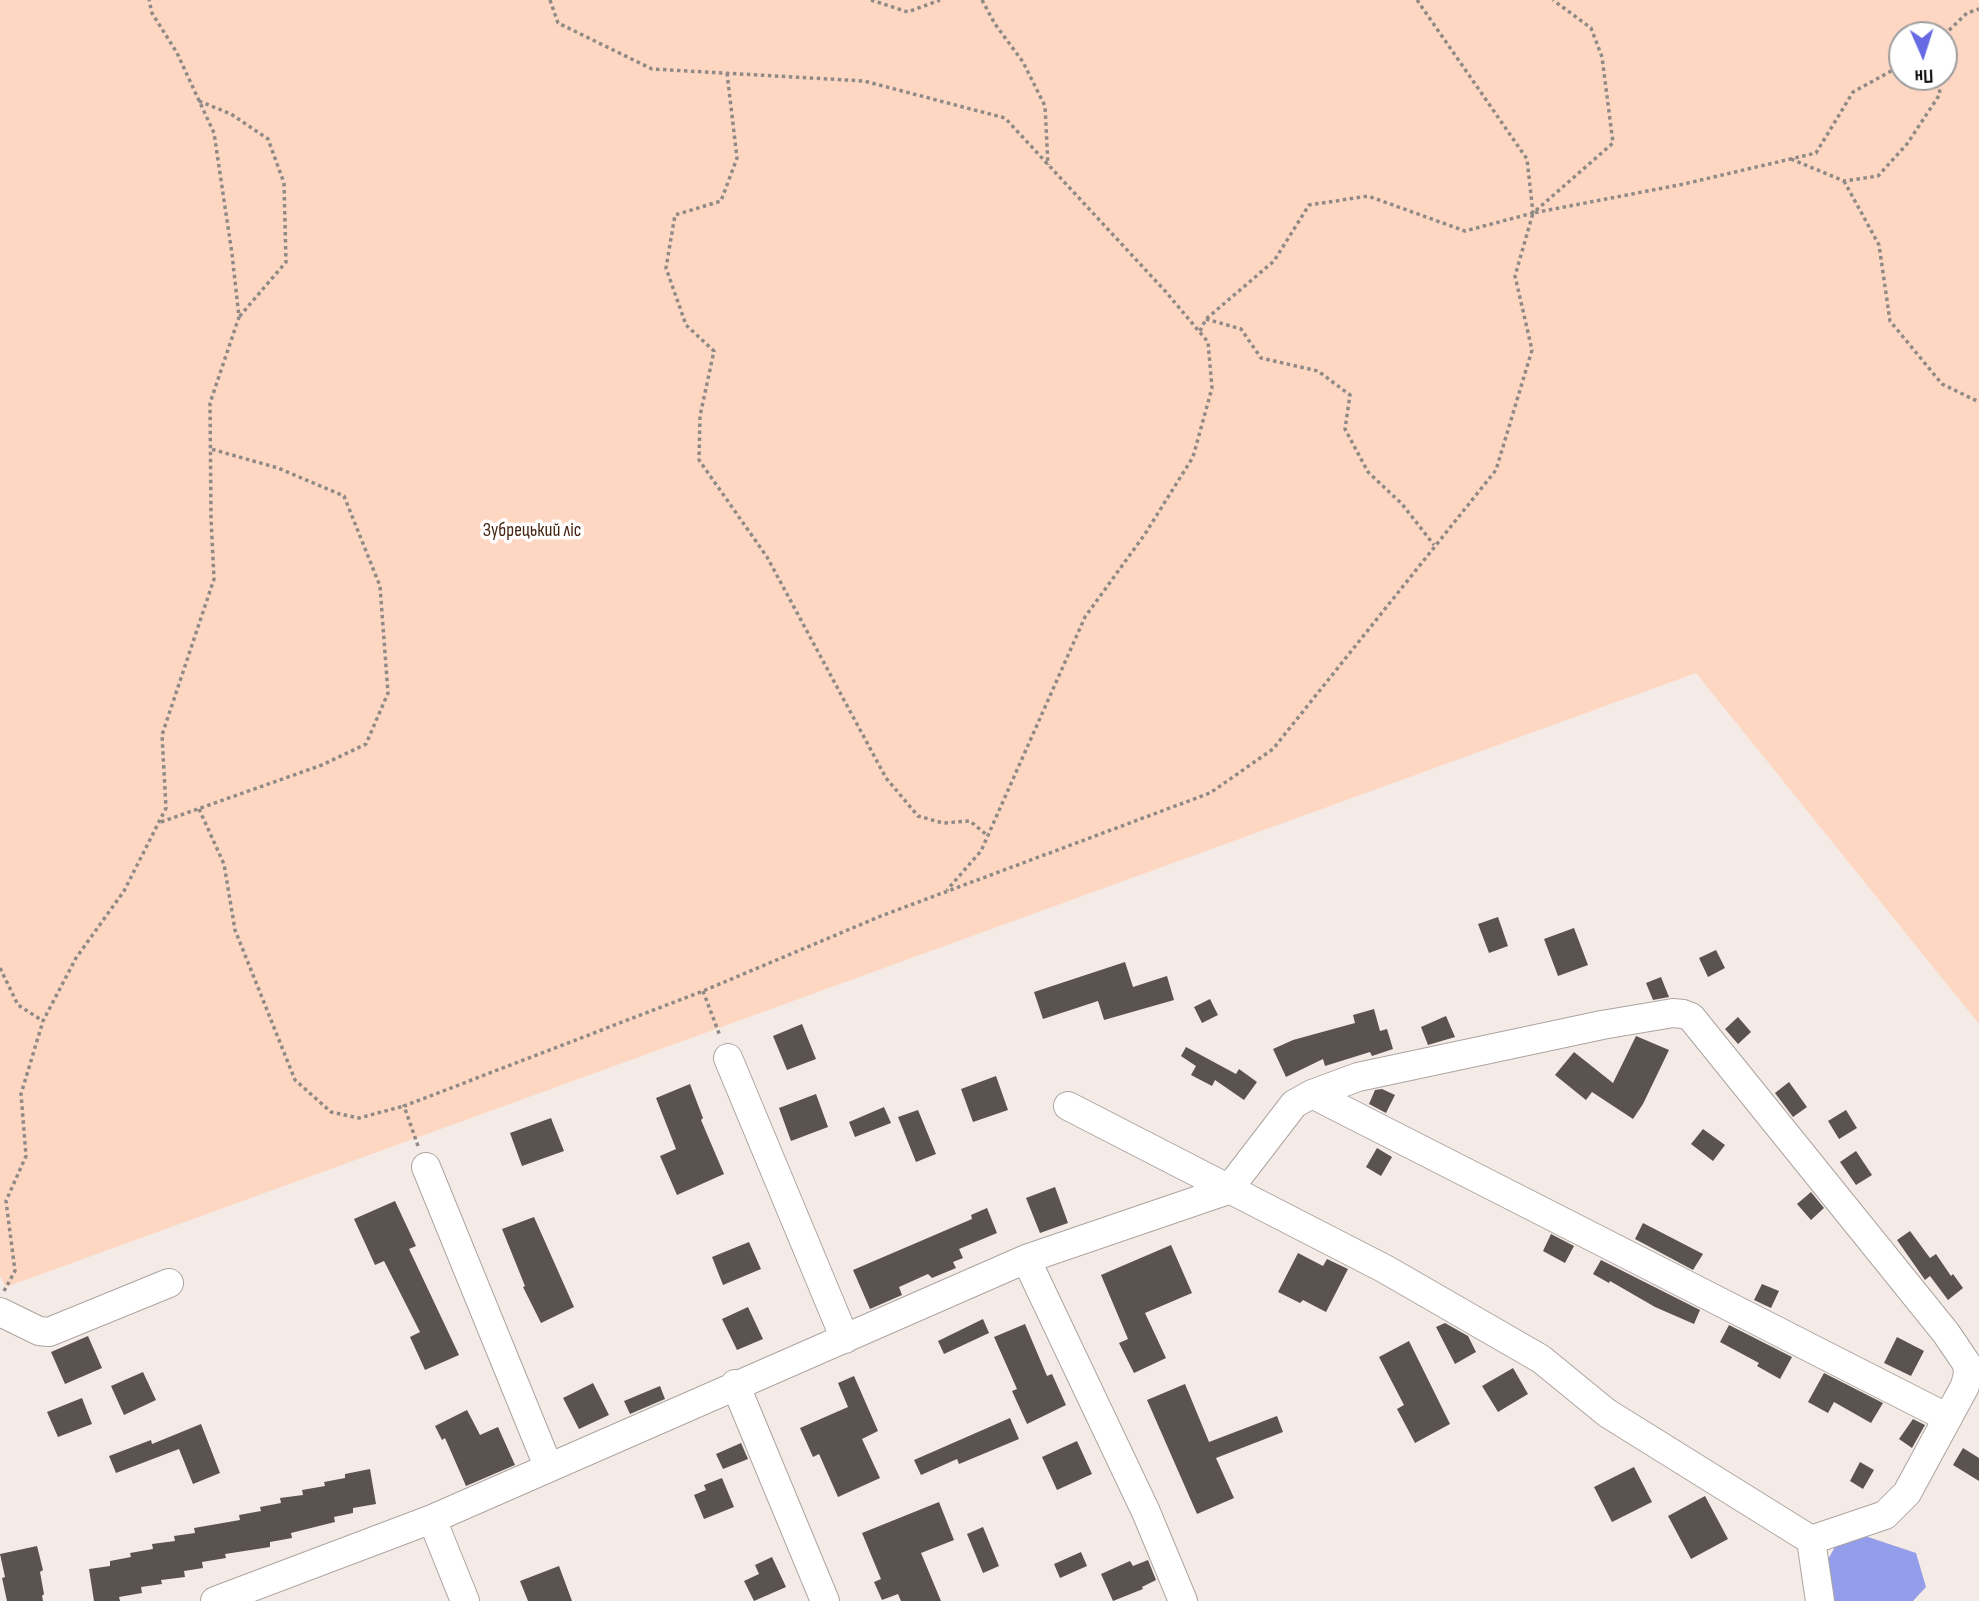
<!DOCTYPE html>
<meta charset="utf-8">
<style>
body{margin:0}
#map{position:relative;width:1979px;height:1601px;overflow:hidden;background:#f4ebe7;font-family:"Sofia Sans Condensed",sans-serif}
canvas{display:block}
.north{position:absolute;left:1888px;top:21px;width:70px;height:70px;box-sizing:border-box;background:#fff;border:2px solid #9e9d9d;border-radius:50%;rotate:177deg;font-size:19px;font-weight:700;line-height:28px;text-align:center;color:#0d0b09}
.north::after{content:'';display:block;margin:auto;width:24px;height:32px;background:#676ae3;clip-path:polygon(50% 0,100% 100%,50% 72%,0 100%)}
</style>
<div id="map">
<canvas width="1979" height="1601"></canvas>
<div class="north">Пн</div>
</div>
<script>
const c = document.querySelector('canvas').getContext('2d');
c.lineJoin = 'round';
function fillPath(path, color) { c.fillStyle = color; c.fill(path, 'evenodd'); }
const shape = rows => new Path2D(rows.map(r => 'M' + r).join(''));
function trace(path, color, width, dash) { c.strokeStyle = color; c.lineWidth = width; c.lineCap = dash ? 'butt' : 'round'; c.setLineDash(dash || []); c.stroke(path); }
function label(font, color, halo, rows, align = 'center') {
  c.font = font + ' "Sofia Sans Condensed",sans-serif'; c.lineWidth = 7; c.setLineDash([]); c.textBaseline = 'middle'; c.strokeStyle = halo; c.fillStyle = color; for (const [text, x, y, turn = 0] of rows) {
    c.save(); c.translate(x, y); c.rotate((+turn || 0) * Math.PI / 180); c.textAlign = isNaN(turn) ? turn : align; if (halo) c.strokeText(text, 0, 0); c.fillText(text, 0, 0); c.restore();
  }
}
const green = shape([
 [0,0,1979,0,1979,1024,1696,673,6,1287,0,1276],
 [1902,35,1944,35,1944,77,1902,77]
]);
const water = shape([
 [1859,1534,1916,1553,1926,1587,1913,1601,1830,1601,1826,1563,1836,1545]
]);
const building = shape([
 [1498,917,1508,946,1489,953,1478,924],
 [1574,928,1588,965,1558,976,1544,939],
 [1716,950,1725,968,1708,977,1699,958],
 [1125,962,1133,987,1167,976,1174,1000,1104,1020,1098,1001,1043,1019,1034,992],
 [1661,977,1669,997,1653,1000,1646,983],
 [1210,999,1218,1015,1202,1023,1194,1007],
 [1374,1009,1380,1031,1387,1029,1393,1049,1372,1056,1370,1052,1325,1066,1323,1059,1286,1077,1273,1049,1293,1040,1355,1023,1353,1015],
 [1446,1016,1455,1037,1428,1045,1421,1027],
 [1738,1017,1751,1032,1738,1044,1725,1029],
 [802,1024,816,1059,787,1070,773,1036],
 [1636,1036,1669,1050,1643,1104,1633,1119,1592,1092,1586,1100,1555,1075,1574,1052,1613,1083],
 [1186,1047,1236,1074,1239,1069,1257,1082,1244,1100,1215,1080,1212,1086,1191,1075,1196,1066,1181,1056],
 [996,1076,1008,1110,973,1122,961,1089],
 [1789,1082,1807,1107,1793,1117,1775,1093],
 [690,1084,703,1118,701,1120,724,1174,677,1195,660,1156,676,1149,656,1098],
 [1382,1089,1395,1095,1386,1113,1369,1104,1375,1090],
 [816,1094,828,1127,791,1141,779,1108],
 [884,1107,891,1123,855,1137,849,1122],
 [918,1110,936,1154,916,1162,898,1117],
 [1846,1110,1857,1128,1839,1139,1828,1121],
 [551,1118,564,1151,522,1166,510,1133],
 [1703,1129,1725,1145,1713,1161,1691,1144],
 [1377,1148,1392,1157,1381,1176,1366,1167],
 [1856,1151,1872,1175,1856,1185,1840,1162],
 [1055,1187,1068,1223,1040,1233,1026,1198],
 [1811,1192,1824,1208,1811,1220,1797,1204],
 [395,1201,416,1246,409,1249,459,1355,425,1370,410,1337,420,1332,384,1261,375,1265,354,1219],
 [987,1208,997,1233,959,1249,963,1258,953,1262,956,1268,932,1278,928,1274,899,1287,902,1295,870,1309,853,1270,972,1219,971,1215],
 [534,1217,574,1307,541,1323,523,1287,525,1286,502,1229],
 [1643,1223,1703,1254,1693,1270,1635,1239],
 [1910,1231,1930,1258,1936,1254,1951,1276,1953,1274,1963,1288,1948,1300,1930,1276,1925,1280,1897,1240],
 [1551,1234,1574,1246,1565,1263,1543,1251],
 [749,1242,761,1269,723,1285,712,1257],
 [1171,1245,1192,1293,1145,1313,1166,1358,1134,1373,1119,1343,1128,1339,1101,1275],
 [1298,1253,1323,1266,1327,1259,1348,1269,1326,1312,1303,1300,1300,1303,1278,1292],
 [1601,1260,1700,1310,1694,1324,1655,1307,1610,1281,1609,1283,1593,1274],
 [1762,1284,1779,1291,1771,1308,1754,1300],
 [748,1307,763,1339,737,1350,722,1319],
 [983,1319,989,1333,944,1354,938,1341],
 [1445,1323,1468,1336,1476,1352,1455,1364,1436,1327],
 [1025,1324,1047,1376,1052,1374,1066,1405,1027,1424,1012,1391,1017,1389,994,1337],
 [1729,1325,1792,1357,1780,1379,1757,1366,1759,1363,1720,1342],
 [88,1336,102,1368,65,1384,51,1352],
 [1897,1337,1924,1351,1911,1376,1884,1363],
 [1409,1341,1450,1424,1415,1443,1397,1409,1404,1405,1379,1357],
 [1513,1368,1528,1394,1498,1412,1482,1386],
 [143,1372,156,1400,124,1415,111,1386],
 [1824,1373,1883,1403,1871,1423,1834,1402,1828,1413,1808,1402],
 [854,1376,878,1431,862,1439,880,1478,838,1497,819,1454,813,1457,800,1428,848,1407,838,1383],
 [593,1383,609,1415,579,1429,563,1398],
 [1185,1384,1209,1442,1277,1416,1283,1432,1216,1458,1234,1498,1197,1514,1147,1400],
 [660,1386,665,1399,630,1414,624,1401],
 [82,1398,92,1424,58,1437,47,1412],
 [467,1410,480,1435,498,1427,515,1465,466,1486,445,1438,442,1440,435,1426],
 [1010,1418,1019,1439,959,1464,957,1459,921,1475,914,1460],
 [1913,1419,1925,1425,1912,1448,1899,1439],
 [201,1424,220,1473,193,1484,179,1449,116,1473,109,1456,151,1440,152,1444],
 [1077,1441,1092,1474,1057,1490,1042,1457],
 [741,1443,748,1459,723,1469,716,1454],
 [1963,1448,1979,1458,1979,1481,1953,1465],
 [1860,1462,1874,1470,1863,1489,1850,1481],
 [1634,1467,1652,1502,1612,1522,1594,1487],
 [370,1469,376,1504,353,1508,353,1513,334,1517,335,1522,291,1533,292,1538,270,1542,270,1547,225,1554,226,1558,202,1562,203,1568,184,1571,185,1577,161,1580,162,1584,141,1587,142,1593,119,1597,120,1601,94,1601,89,1569,110,1566,110,1561,131,1557,130,1553,153,1549,152,1544,175,1541,174,1536,195,1533,194,1528,240,1520,239,1515,261,1511,260,1507,281,1503,280,1498,303,1495,302,1490,325,1486,324,1482,345,1478,345,1474],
 [722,1478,734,1507,704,1519,694,1495,706,1490,704,1485],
 [1705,1496,1728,1539,1691,1559,1668,1516],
 [939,1502,954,1540,921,1553,941,1601,901,1601,898,1594,882,1600,874,1582,881,1579,862,1533],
 [983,1527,999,1566,983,1573,967,1534],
 [37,1546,43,1570,40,1572,44,1594,42,1596,43,1601,7,1601,2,1578,5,1577,0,1554],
 [1081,1552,1087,1566,1060,1578,1054,1564],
 [772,1557,786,1587,754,1601,744,1581,759,1574,755,1565],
 [1148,1560,1156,1580,1142,1587,1143,1589,1113,1601,1101,1574,1130,1561,1133,1566],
 [559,1566,572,1601,528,1601,520,1581]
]);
const path = shape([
 [550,0,558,23,652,69,864,81,1005,118,1166,292,1208,342,1212,388,1193,457,1145,534,1085,617,981,851,947,890],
 [871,0,908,12,940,0],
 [982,0,995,24,1023,62,1045,106,1048,165],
 [1417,0,1527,159,1533,213],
 [1944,35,1967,13,1979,9],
 [727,73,737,158,721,201,675,215,666,268,686,325,714,351,700,416,699,460,767,557,886,778,918,816,943,823,970,821,988,836],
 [199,101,231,114,268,139,284,183,286,262,239,317],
 [1791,159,1844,181,1878,176,1907,144,1940,94,1938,77],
 [1844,181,1879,245,1890,321,1942,384,1979,402],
 [1206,319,1241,329,1261,358,1318,371,1350,395,1345,429,1368,472,1402,504,1434,545],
 [1200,331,1206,319,1274,261,1309,205,1368,196,1465,231,1533,213,1613,143,1602,57,1591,28,1553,0],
 [199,809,224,864,235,930,295,1080,331,1112,359,1118,404,1106],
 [161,822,322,765,366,744,388,693,380,586,344,496,278,468,211,449],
 [0,968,18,1005,43,1021],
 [703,991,720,1036],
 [418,1146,404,1106,703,991,881,916,1210,793,1273,749,1496,470,1532,350,1515,276,1533,213,1684,184,1816,153,1853,92,1902,65],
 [4,1291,15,1271,6,1201,26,1156,21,1094,43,1021,76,958,124,891,166,808,162,735,214,579,211,518,210,403,239,317,232,254,214,133,177,53,152,13,149,0]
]);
const minor = shape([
 [728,1058,845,1339],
 [1312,1094,1948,1418],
 [1068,1106,1385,1269,1541,1359,1607,1413,1811,1540,1820,1601],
 [426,1167,548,1466],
 [1026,1259,1146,1512,1183,1601],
 [0,1312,39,1331,49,1332,169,1283],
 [735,1384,825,1601],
 [432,1519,465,1601],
 [215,1601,432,1519,1026,1259,1228,1190,1294,1104,1312,1094,1358,1077,1602,1025,1673,1013,1683,1014,1691,1017,1946,1333,1967,1364,1968,1374,1965,1386,1907,1493,1885,1515,1811,1540]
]);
const parkNames = [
 ["Зубрецький ліс",532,531]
];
fillPath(green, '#fed7c2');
fillPath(water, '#949dea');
fillPath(building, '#5a534f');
trace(minor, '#ada4a0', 30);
trace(path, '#908a87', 3.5, [3.5, 3.5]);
trace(minor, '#fff', 28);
label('19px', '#452512', '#fff', parkNames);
</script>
